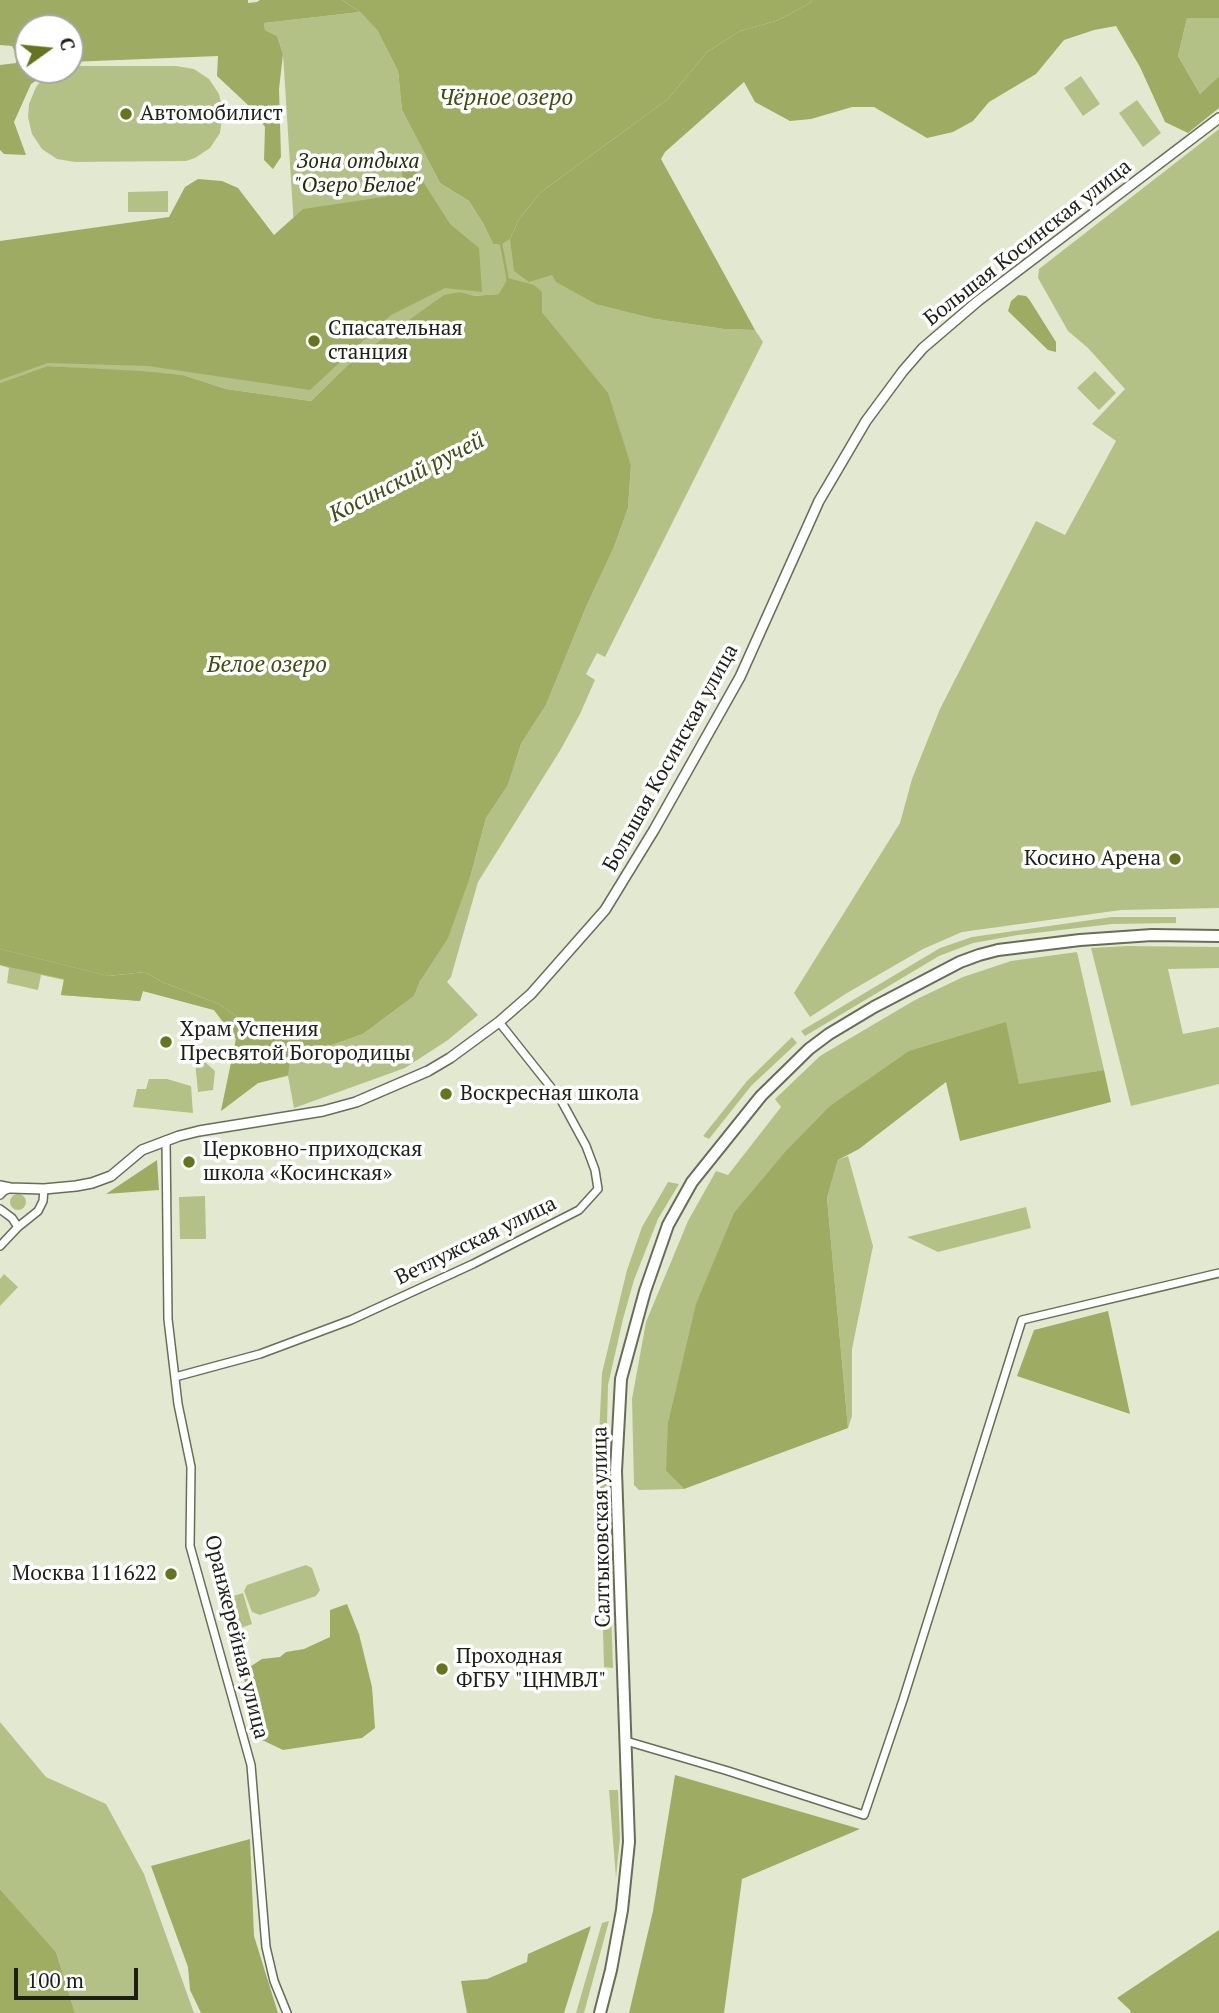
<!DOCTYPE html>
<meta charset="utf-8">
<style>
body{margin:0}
#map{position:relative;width:1219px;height:2013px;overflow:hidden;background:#e3e9d0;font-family:"PT Serif",serif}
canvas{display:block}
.north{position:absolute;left:14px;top:14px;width:70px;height:70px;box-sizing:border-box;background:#fff;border:2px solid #a5a6a2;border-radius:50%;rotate:75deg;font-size:19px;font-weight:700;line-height:28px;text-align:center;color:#1e2017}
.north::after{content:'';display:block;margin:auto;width:24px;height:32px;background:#66741f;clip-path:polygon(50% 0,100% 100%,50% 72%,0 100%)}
.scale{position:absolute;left:14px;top:1968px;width:124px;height:32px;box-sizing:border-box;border:4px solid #1e2017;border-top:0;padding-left:9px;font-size:21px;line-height:24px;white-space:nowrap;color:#1e2017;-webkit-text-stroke:5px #fff;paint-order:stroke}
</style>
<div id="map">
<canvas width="1219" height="2013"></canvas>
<div class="north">С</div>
<div class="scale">100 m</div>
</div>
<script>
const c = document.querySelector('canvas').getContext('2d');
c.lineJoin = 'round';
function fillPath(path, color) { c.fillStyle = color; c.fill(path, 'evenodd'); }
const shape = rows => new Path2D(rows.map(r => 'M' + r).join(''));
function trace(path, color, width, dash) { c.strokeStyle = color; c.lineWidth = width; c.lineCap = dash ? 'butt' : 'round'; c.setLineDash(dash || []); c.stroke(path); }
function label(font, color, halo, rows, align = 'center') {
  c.font = font + ' "PT Serif",serif'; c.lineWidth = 7; c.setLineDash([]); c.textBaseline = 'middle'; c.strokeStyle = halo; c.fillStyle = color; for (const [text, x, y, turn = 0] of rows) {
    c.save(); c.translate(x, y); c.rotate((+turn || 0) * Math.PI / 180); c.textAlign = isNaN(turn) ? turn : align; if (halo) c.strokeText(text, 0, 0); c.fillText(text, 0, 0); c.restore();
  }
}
const green = shape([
 [360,12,377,30,398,71,402,110,440,183,469,201,483,223,493,244,501,245,510,239,540,253,656,319,724,329,755,330,763,342,605,657,597,653,586,674,595,680,580,714,561,749,478,882,451,977,447,982,478,1015,448,1040,405,1068,294,1108,288,1076,258,1083,221,1111,236,1039,214,1010,143,991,140,1001,61,995,64,980,41,975,38,990,7,983,9,968,0,965,0,949,108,976,329,1046,363,1034,414,996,420,981,471,874,486,818,508,785,521,744,546,705,586,607,614,547,628,508,631,465,607,393,542,312,499,294,473,296,461,292,353,360,311,401,226,389,183,375,47,366,0,383,0,356,296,259,283,54,277,36,265,30,264,23],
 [1187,18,1219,18,1219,76,1200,94,1178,56],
 [74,66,176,66,194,69,209,79,219,94,223,112,220,133,210,148,195,158,186,161,75,162,57,159,42,149,32,134,28,117,29,104,36,87,42,80,56,70,70,70,70,67],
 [1081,76,1100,104,1083,116,1064,88],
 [1137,100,1161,133,1143,147,1119,113],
 [1219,129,1219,908,1121,910,962,932,923,949,847,993,810,1017,794,993,900,823,912,779,940,709,1036,521,1065,535,1116,441,1092,424,1125,389,1088,348,1068,331,1038,278,1039,269],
 [168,191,168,212,128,212,128,192],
 [1095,371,1116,393,1099,410,1077,388],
 [1112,917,1176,917,1176,923,1112,924,1018,935,973,943,939,956,805,1036,801,1031,940,948,972,937],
 [1127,946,1219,947,1219,968,1168,969,1183,1034,1219,1027,1219,1084,1131,1106,1091,948],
 [1077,952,1104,1070,1019,1085,1005,1023,830,1106,666,1471,684,1489,639,1490,634,1485,632,1399,646,1322,688,1221,716,1171,728,1175,781,1107,775,1099,820,1056,915,1000,963,977,1011,961],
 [792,1037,797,1043,751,1086,709,1139,703,1136,747,1081],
 [194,1052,215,1071,213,1090,198,1092],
 [149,1079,167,1079,191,1086,193,1113,133,1107,137,1089,146,1089],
 [848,1156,873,1246,852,1349,852,1416,848,1428,827,1198,838,1160],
 [668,1182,679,1184,658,1219,634,1280,623,1319,608,1385,606,1465,613,1668,604,1667,598,1457,602,1373,627,1270,642,1227],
 '10 1202a8 8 0 1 1 16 0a8 8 0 1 1-16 0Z',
 [205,1196,206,1239,180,1239,179,1197],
 [1026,1207,1031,1228,938,1252,907,1237],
 [4,1274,18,1287,0,1306,0,1279],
 [306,1565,312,1568,320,1590,316,1596,260,1615,252,1612,244,1591,247,1585],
 [243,1593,252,1624,234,1630,224,1599],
 [0,1722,46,1777,106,1804,144,1874,194,2013,75,2013,56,1952,0,1889],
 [609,1790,618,1790,620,1838,616,1878],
 [609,1921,584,2013,576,2013,602,1923]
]);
const forest = shape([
 [0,0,248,0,248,3,257,2,260,0,342,0,360,12,264,23,265,30,277,36,283,54,279,89,281,157,273,169,264,160,265,127,248,105,217,76,218,56,70,62,70,28,28,28,28,70,52,70,31,84,14,122,26,155,4,154,0,150,0,65,16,63,17,55,12,46,0,45],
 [812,0,1219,0,1219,18,1187,18,1178,56,1200,94,1219,76,1219,108,1188,133,1165,122,1140,67,1116,26,1094,30,1064,40,1036,74,989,102,973,121,953,132,927,138,874,107,852,107,811,119,790,121,755,102,744,82,665,152,661,159,755,330,724,329,656,319,596,304,556,282,552,275,529,282,514,271,510,239,519,219,541,192,668,99,707,52,740,31,779,20,810,3],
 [412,164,450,224,479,248,482,292,445,288,391,315,310,390,148,366,48,363,0,380,0,241,169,217,185,187,198,179,222,181,238,188,274,235,303,209,403,194,402,165],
 [1018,295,1026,296,1029,299,1056,342,1056,352,1048,350,1008,311,1011,301],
 [0,949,108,976,145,972,162,982,219,1004,265,1037,291,1052,288,1075,258,1083,221,1111,236,1039,214,1010,143,991,140,1001,61,995,64,979,0,965],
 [1006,1022,1019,1084,1104,1070,1111,1102,960,1141,946,1082,859,1149,838,1160,827,1198,848,1428,684,1489,666,1471,668,1423,696,1304,734,1213,785,1152,830,1106,909,1051],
 [157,1160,159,1190,106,1194],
 [1108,1311,1130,1414,1017,1376,1034,1330],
 [347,1604,359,1634,372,1687,375,1728,362,1738,283,1750,262,1740,242,1672,262,1659,280,1657,286,1652,304,1649,330,1637,330,1610],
 [675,1775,860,1829,742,1879,724,2013,629,2013,653,1911],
 [250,1839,254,1936,278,2013,201,2013,190,1990,188,1967,151,1866],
 [591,1926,564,2013,467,2013,461,1981,487,1979,527,1962,528,1954],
 [1219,1930,1219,2013,1131,2013,1130,2010,1117,1998]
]);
const water = shape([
 [342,0,812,0,810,3,779,20,740,31,707,52,668,99,541,192,519,219,510,239,501,245,493,244,483,223,469,201,440,183,402,110,398,71,377,30,360,12],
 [508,278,534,285,542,292,542,312,608,393,631,465,628,508,614,547,586,607,546,705,521,744,508,785,486,818,471,874,448,938,420,981,414,996,363,1034,329,1046,291,1052,265,1037,219,1004,162,982,145,972,108,976,0,949,0,383,47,366,141,371,183,375,226,389,311,401,353,360,444,295,461,292,474,296,499,294],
 [0,1889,56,1952,75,2013,0,2013]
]);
const stream = shape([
 [501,243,508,281]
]);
const minor = shape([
 [166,1140,168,1319,178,1404,191,1467,190,1546,251,1765,266,1947,274,1981,287,2013],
 [0,1195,4,1191,10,1188],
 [0,1209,12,1218,18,1227],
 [0,1246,18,1227,38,1211,43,1201,44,1189],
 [175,1377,260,1354,351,1320,473,1264,579,1210,598,1189,595,1170,586,1146,561,1100,499,1022],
 [626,1741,728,1771,864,1815,903,1700,1022,1320,1219,1273]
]);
const tertiary = shape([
 [0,1186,10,1188,44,1189,76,1186,92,1183,111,1176,142,1150,179,1136,199,1131,323,1111,356,1102,428,1071,450,1058,499,1022,531,994,605,910,654,830,740,677,819,501,866,421,903,371,923,348,978,301,1219,118]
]);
const secondary = shape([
 [600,2013,611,1970,622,1910,629,1842,616,1471,621,1379,645,1291,668,1225,692,1182,761,1096,809,1049,829,1034,874,1007,960,962,979,955,998,950,1080,940,1152,935,1219,936]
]);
const markers = [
 [126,114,7,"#66741f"],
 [314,341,7,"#66741f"],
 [1175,859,7,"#66741f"],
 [166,1042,7,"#66741f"],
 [446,1094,7,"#66741f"],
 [189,1162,7,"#66741f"],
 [171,1574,7,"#66741f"],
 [442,1669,7,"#66741f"]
];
const poiNames = [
 ["Автомобилист",140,114],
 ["Спасательная",328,329],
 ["станция",328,353],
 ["Косино Арена",1161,859,"right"],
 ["Храм Успения",180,1030],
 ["Пресвятой Богородицы",180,1054],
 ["Воскресная школа",460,1094],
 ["Церковно-приходская",203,1150],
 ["школа «Косинская»",203,1174],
 ["Москва 111622",157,1574,"right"],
 ["Проходная",456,1657],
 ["ФГБУ \"ЦНМВЛ\"",456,1681]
];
const parkNames = [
 ["Зона отдыха",358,162],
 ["\"Озеро Белое\"",358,186]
];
const streetNames = [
 ["Большая Косинская улица",1028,243,-38],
 ["Большая Косинская улица",671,758,-61],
 ["Ветлужская улица",476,1241,-26],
 ["Салтыковская улица",602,1527,-91],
 ["Оранжерейная улица",236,1637,76]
];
const waterNames = [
 ["Чёрное озеро",506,98],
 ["Косинский ручей",407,478,-27],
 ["Белое озеро",267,665]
];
fillPath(green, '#b4c186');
fillPath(forest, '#9dac62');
fillPath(water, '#9ead62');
trace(stream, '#9ead62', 2.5);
trace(minor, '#686d57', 10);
trace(tertiary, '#686d57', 12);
trace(secondary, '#686d57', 14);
trace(minor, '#fff', 7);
trace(tertiary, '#fff', 9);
trace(secondary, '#fff', 10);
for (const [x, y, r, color] of markers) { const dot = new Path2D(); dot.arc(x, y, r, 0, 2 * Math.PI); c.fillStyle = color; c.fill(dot); trace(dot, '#fff', 2.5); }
label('21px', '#1e2017', '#fff', poiNames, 'left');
label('italic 21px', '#282e0d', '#fff', parkNames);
label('21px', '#1e2017', '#fff', streetNames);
label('italic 23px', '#434c15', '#fff', waterNames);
</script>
